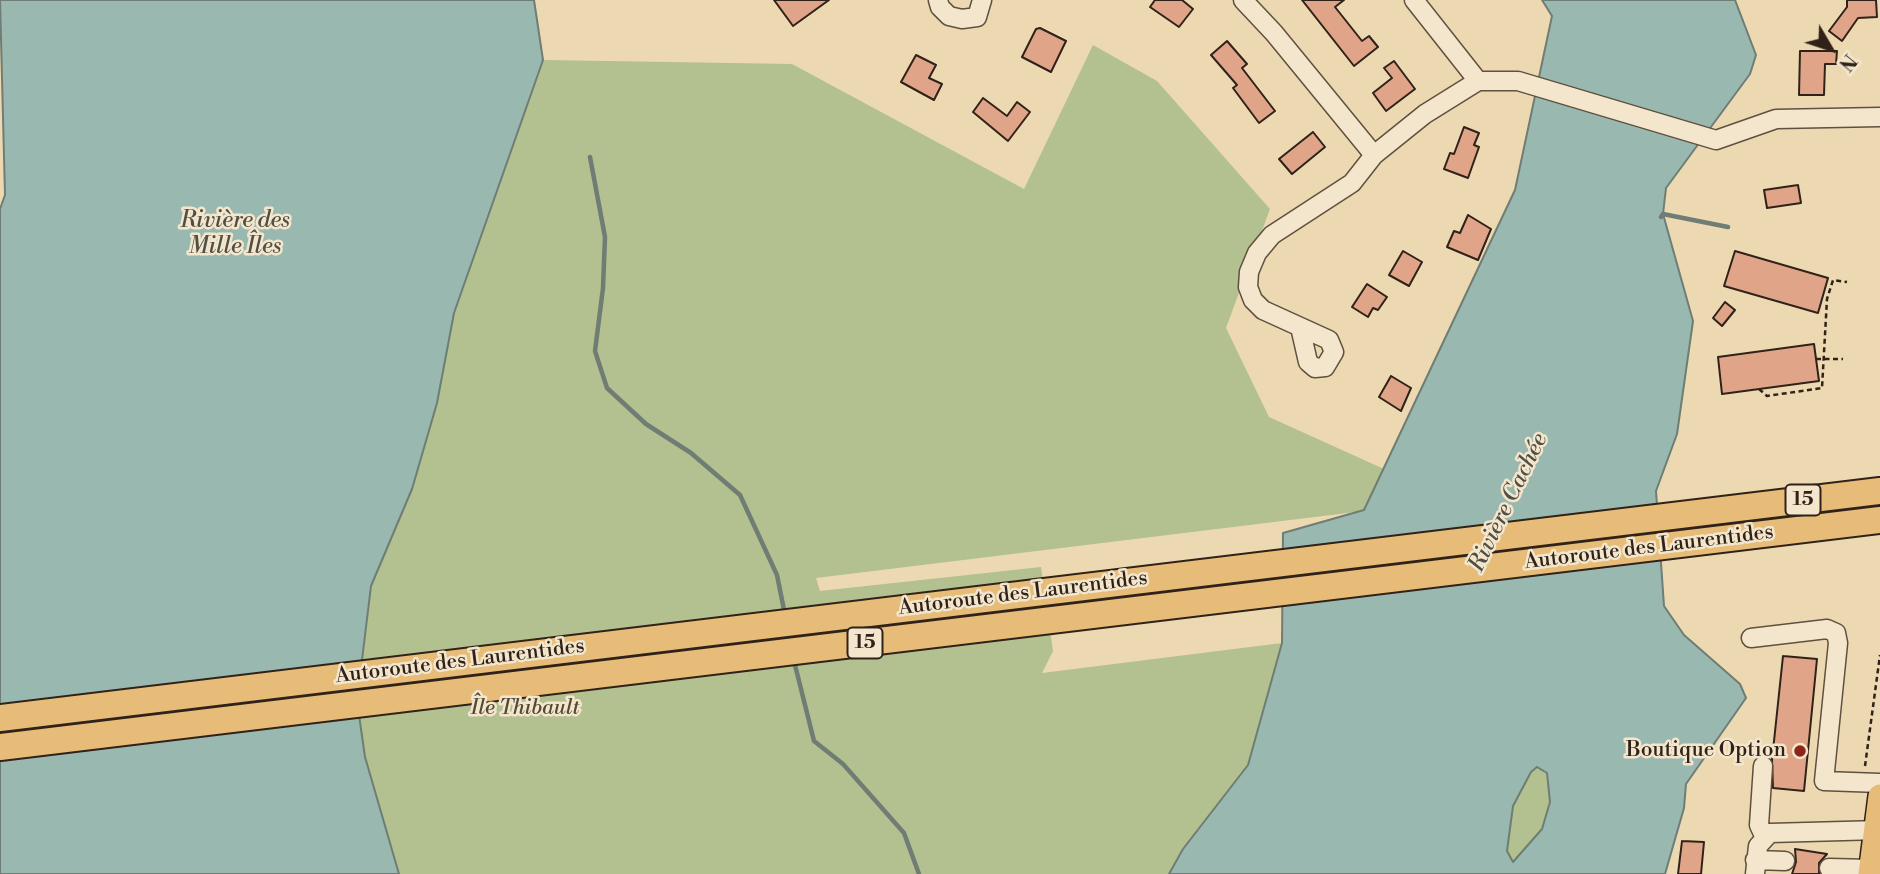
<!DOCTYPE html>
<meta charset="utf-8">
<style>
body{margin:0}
#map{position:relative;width:1880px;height:874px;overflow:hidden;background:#ecd9b1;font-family:"Libre Bodoni",serif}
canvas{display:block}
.north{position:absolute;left:1796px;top:14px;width:70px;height:70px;-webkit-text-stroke:5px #f3e6cc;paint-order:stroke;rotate:129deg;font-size:19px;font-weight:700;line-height:28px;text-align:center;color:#302219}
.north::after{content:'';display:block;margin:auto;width:24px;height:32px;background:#302219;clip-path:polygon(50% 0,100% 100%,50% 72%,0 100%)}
</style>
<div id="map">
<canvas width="1880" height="874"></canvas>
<div class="north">N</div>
</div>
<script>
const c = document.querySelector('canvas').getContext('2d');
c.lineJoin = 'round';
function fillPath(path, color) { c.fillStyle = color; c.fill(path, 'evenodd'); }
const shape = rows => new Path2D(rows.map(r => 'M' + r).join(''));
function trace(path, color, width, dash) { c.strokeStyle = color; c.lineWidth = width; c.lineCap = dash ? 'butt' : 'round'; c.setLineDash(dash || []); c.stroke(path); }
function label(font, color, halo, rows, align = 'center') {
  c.font = font + ' "Libre Bodoni",serif'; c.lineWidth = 5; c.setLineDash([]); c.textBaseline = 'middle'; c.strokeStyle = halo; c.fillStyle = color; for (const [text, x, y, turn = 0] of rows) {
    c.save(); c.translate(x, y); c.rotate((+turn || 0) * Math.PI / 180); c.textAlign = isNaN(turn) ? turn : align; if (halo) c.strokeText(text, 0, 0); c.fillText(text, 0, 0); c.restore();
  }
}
const green = shape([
 [1093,45,1157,81,1270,209,1226,328,1269,417,1384,469,1364,511,816,578,820,591,1041,567,1053,651,1042,673,1282,643,1248,765,1183,849,1169,874,399,874,365,757,357,701,371,586,412,489,437,403,454,313,543,60,792,64,1024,189],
 [1537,767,1548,773,1550,802,1542,829,1513,862,1507,851,1513,806,1531,772]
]);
const water = shape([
 [0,0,534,0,543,60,454,313,437,403,412,489,371,586,357,701,365,757,399,874,0,874,0,209,5,195,0,0],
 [1542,0,1735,0,1756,55,1750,74,1666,188,1663,214,1693,321,1677,434,1656,491,1664,606,1684,635,1740,684,1746,698,1686,784,1684,808,1665,874,1169,874,1183,849,1248,765,1282,643,1283,533,1364,510,1515,190,1552,16,1542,0],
 [1537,767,1547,773,1550,802,1542,829,1513,862,1507,851,1513,806,1531,772,1537,767]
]);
const stream = shape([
 [590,157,605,237,603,288,595,351,607,388,646,424,691,453,740,495,777,575,785,615],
 [1661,217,1663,214,1728,227],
 [794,661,814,741,843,764,904,833,919,874]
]);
const building = shape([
 [774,0,829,0,793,26,774,0],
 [1155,0,1182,0,1193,9,1179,27,1150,7,1155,0],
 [1302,0,1344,0,1335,7,1362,41,1369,36,1378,47,1354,66,1302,0],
 [1847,0,1876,0,1877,17,1858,18,1842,41,1829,31,1847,7,1847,0],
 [1040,28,1066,41,1051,72,1022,57,1036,29,1040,28],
 [1227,41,1247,64,1242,68,1275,111,1259,123,1233,88,1237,85,1211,55,1227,41],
 [1800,51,1837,51,1836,64,1825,64,1824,95,1799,95,1800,51],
 [916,55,936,65,929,78,942,84,934,100,901,82,916,55],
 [1394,61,1415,89,1386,111,1373,93,1392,78,1384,68,1394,61],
 [983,98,1007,116,1017,102,1030,112,1008,141,973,112,983,98],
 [1464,127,1479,133,1474,145,1479,147,1468,178,1444,169,1450,153,1454,154,1464,127],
 [1313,132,1325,147,1292,174,1279,159,1313,132],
 [1798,185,1801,203,1767,208,1764,190,1798,185],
 [1468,215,1491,229,1478,260,1447,247,1454,231,1460,233,1468,215],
 [1403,251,1422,262,1409,286,1389,275,1403,251],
 [1735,251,1828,278,1818,313,1724,286,1735,251],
 [1367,284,1387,297,1378,310,1373,308,1368,317,1352,307,1367,284],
 [1725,302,1735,310,1722,326,1713,318,1725,302],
 [1814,344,1819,381,1722,394,1718,357,1814,344],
 [1391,376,1411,388,1401,411,1379,397,1391,376],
 [1783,656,1817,659,1804,791,1773,788,1772,760,1783,656],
 [1682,841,1704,842,1701,874,1678,874,1682,841],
 [1795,849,1827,854,1819,863,1819,874,1792,874,1796,862,1795,849]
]);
const path = shape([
 [1816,359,1843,359],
 [1759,389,1767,396,1822,388,1827,299,1833,280,1847,282],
 [1865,766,1880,655]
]);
const minor = shape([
 [938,0,940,7,949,16,962,19,977,17,982,0],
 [1243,0,1274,33,1374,155],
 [1414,0,1478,81],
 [1300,327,1308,362,1315,368,1325,367,1334,352,1329,340,1263,310,1253,300,1248,287,1249,272,1257,253,1272,235,1352,183,1374,155,1425,114,1478,81,1518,81,1716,140,1776,119,1880,117],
 [1751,638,1827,629,1836,633,1838,643,1824,781,1880,783],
 [1763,766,1759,825,1764,836],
 [1755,860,1785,861],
 [1829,868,1871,869],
 [1755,874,1758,846,1770,833,1880,830]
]);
const major = shape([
 [1870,874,1880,796]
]);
const highway = shape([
 [0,718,1880,491],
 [0,747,1880,520]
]);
const markers = [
 [1800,751,7,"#8f2418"]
];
const shields = [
 [1803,500,35],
 [865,643,35]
];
const shieldNames = [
 ["15",1803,500],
 ["15",865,643]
];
const streetNames = [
 ["Autoroute des Laurentides",1649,548,-7],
 ["Autoroute des Laurentides",1023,594,-7],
 ["Autoroute des Laurentides",460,662,-7]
];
const parkNames = [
 ["Île Thibault",525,709]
];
const poiNames = [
 ["Boutique Option",1786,751]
];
const waterNames = [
 ["Rivière des",235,221],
 ["Mille Îles",235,247],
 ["Rivière Cachée",1509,503,-64]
];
fillPath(green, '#b3c08f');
fillPath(water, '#99b9b0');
trace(water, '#6f7d74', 2);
trace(stream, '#6f7d74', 4.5);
fillPath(building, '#e0a588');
trace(building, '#302219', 2);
trace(minor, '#5f503f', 21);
trace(major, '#302219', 26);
trace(highway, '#302219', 30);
trace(path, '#302219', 2.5, [5, 3.5]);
trace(minor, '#f3e6cc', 18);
trace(major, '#e6bc78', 23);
trace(highway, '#e6bc78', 26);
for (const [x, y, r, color] of markers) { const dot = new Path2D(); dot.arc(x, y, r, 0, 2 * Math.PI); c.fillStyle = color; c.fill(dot); trace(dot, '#f3e6cc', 2.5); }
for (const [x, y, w] of shields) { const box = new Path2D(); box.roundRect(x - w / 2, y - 15.5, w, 31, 5); c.fillStyle = '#f3e6cc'; c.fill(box); trace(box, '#302219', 2); }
label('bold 19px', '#302219', null, shieldNames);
label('21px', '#302219', '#f3e6cc', streetNames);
label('italic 21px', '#514a36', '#f3e6cc', parkNames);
label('21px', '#302219', '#f3e6cc', poiNames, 'right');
label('italic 23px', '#504f46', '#f3e6cc', waterNames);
</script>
